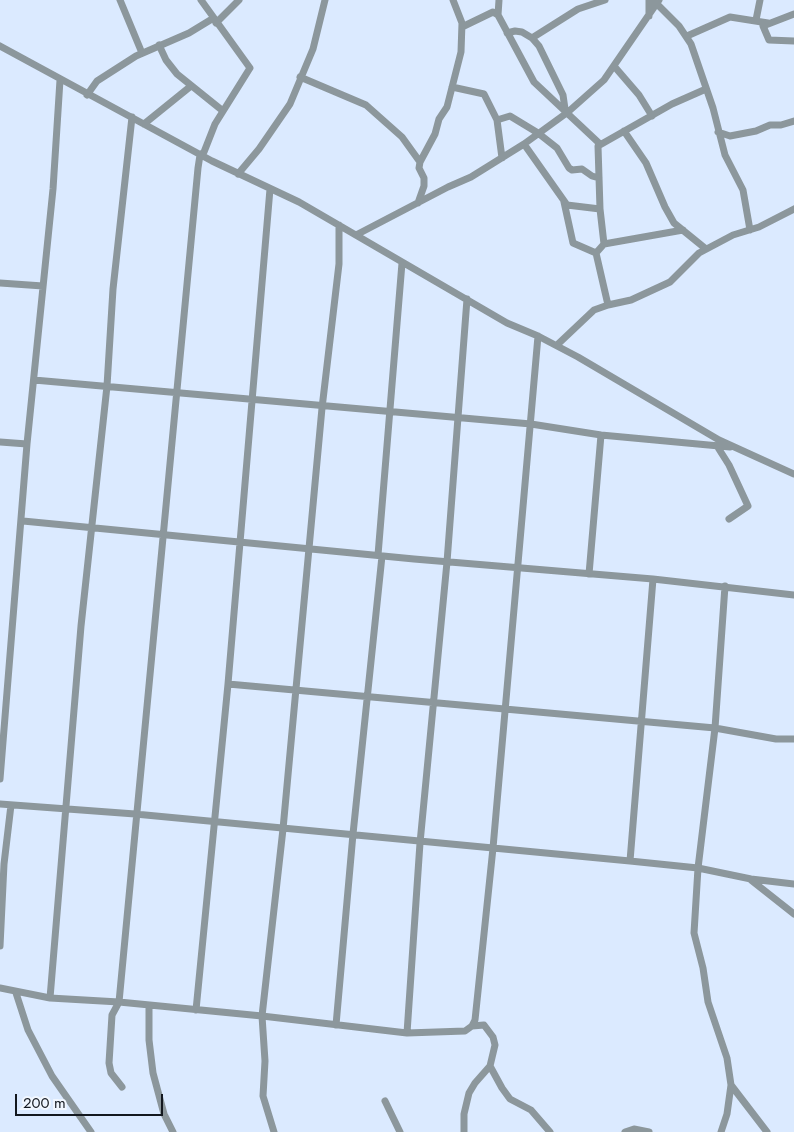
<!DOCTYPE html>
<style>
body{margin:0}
#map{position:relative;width:794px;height:1132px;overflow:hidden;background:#dbeaff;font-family:Jost,sans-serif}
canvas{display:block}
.scale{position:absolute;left:15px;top:1094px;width:148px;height:22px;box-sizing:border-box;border:2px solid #13181f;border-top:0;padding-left:6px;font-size:15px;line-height:18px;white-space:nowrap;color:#13181f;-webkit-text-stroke:4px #f1f7ff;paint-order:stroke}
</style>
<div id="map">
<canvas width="794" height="1132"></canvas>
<div class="scale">200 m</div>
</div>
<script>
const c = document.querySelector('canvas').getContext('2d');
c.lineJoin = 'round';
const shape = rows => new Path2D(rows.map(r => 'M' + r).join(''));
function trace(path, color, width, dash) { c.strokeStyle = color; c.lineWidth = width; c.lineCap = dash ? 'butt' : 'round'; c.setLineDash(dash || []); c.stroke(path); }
const minor = shape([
 [120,0,142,53],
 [499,0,498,15,534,82,600,144],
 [649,0,649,16],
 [653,0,679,26,691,44,713,108,725,155,743,190,750,230],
 [794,14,763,26,769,40,794,41],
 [756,20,760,0],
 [216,23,239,0],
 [462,27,493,12,498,15],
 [507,33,515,31,522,32,532,38,539,46,563,95,565,109],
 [687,36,730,17,768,23],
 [532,38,578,9,605,0],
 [159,45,166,60,177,74,223,111],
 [0,46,212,161,299,202,507,323,538,336,578,357,719,440,794,474],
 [614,66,639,95,652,116],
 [300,77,366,105,402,137,420,162,419,168,424,178,424,186,418,203],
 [452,87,484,94,497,120,502,158],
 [87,95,97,81,136,56,189,33,212,19],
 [497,120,510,116,538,133,557,148,569,168,572,170,582,169,592,176,599,178],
 [144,124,191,86],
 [624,131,646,163,665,207,674,223,706,249],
 [718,132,730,136,756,131,770,125,781,125,794,121],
 [524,144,567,205,600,209],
 [420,162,435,134,439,119,447,107,461,52,462,23,453,0],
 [238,174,259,149,290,104,313,49,325,0],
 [564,202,573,243,596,253],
 [356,235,448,187,471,177,524,144,568,112,604,80,659,0],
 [604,244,600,209,598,146,672,104,706,89],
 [596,253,604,244,683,230],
 [596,253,608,305],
 [0,283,43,286],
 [557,345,594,310,608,305,631,300,670,282,699,253,733,235,759,227,794,209],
 [34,380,531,424,601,435,730,447],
 [0,442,27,444],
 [717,446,729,465,748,506,729,519],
 [23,521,414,559,653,579,794,595],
 [378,555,402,263],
 [589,574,601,435],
 [725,586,715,728,698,868,694,933,703,968,708,1002,727,1058,731,1085,767,1132],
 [228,684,715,728,776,739,794,739],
 [0,779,27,444,53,189,60,80],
 [0,804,135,814,630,861,698,868,751,879,794,884],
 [630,861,653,579],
 [751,880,794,914],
 [0,946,4,864,11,805],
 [0,988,50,998,119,1002,262,1016,407,1033,465,1031,472,1026,475,1020,493,848,538,336],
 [16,993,28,1030,52,1076,91,1132],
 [50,998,81,626,107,386,113,289,132,117],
 [149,1005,149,1040,153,1073,164,1114,173,1132],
 [196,1010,228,684,270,189],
 [336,1025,353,834,382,556],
 [472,1026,484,1025,493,1037,495,1045,490,1066,502,1088,510,1099,531,1110,550,1132],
 [407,1033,420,843,447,562,467,299],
 [122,1087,111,1073,109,1063,112,1015,119,1002,198,168,200,155,204,152,215,124,250,68,201,0],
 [385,1101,400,1132],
 [274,1132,263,1096,265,1061,262,1016,283,829,322,408,339,264,339,225],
 [464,1132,464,1114,469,1093,475,1083,490,1066],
 [625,1132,634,1129,649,1132],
 [721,1132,727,1114,731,1085]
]);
trace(minor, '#8c979c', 7);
</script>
